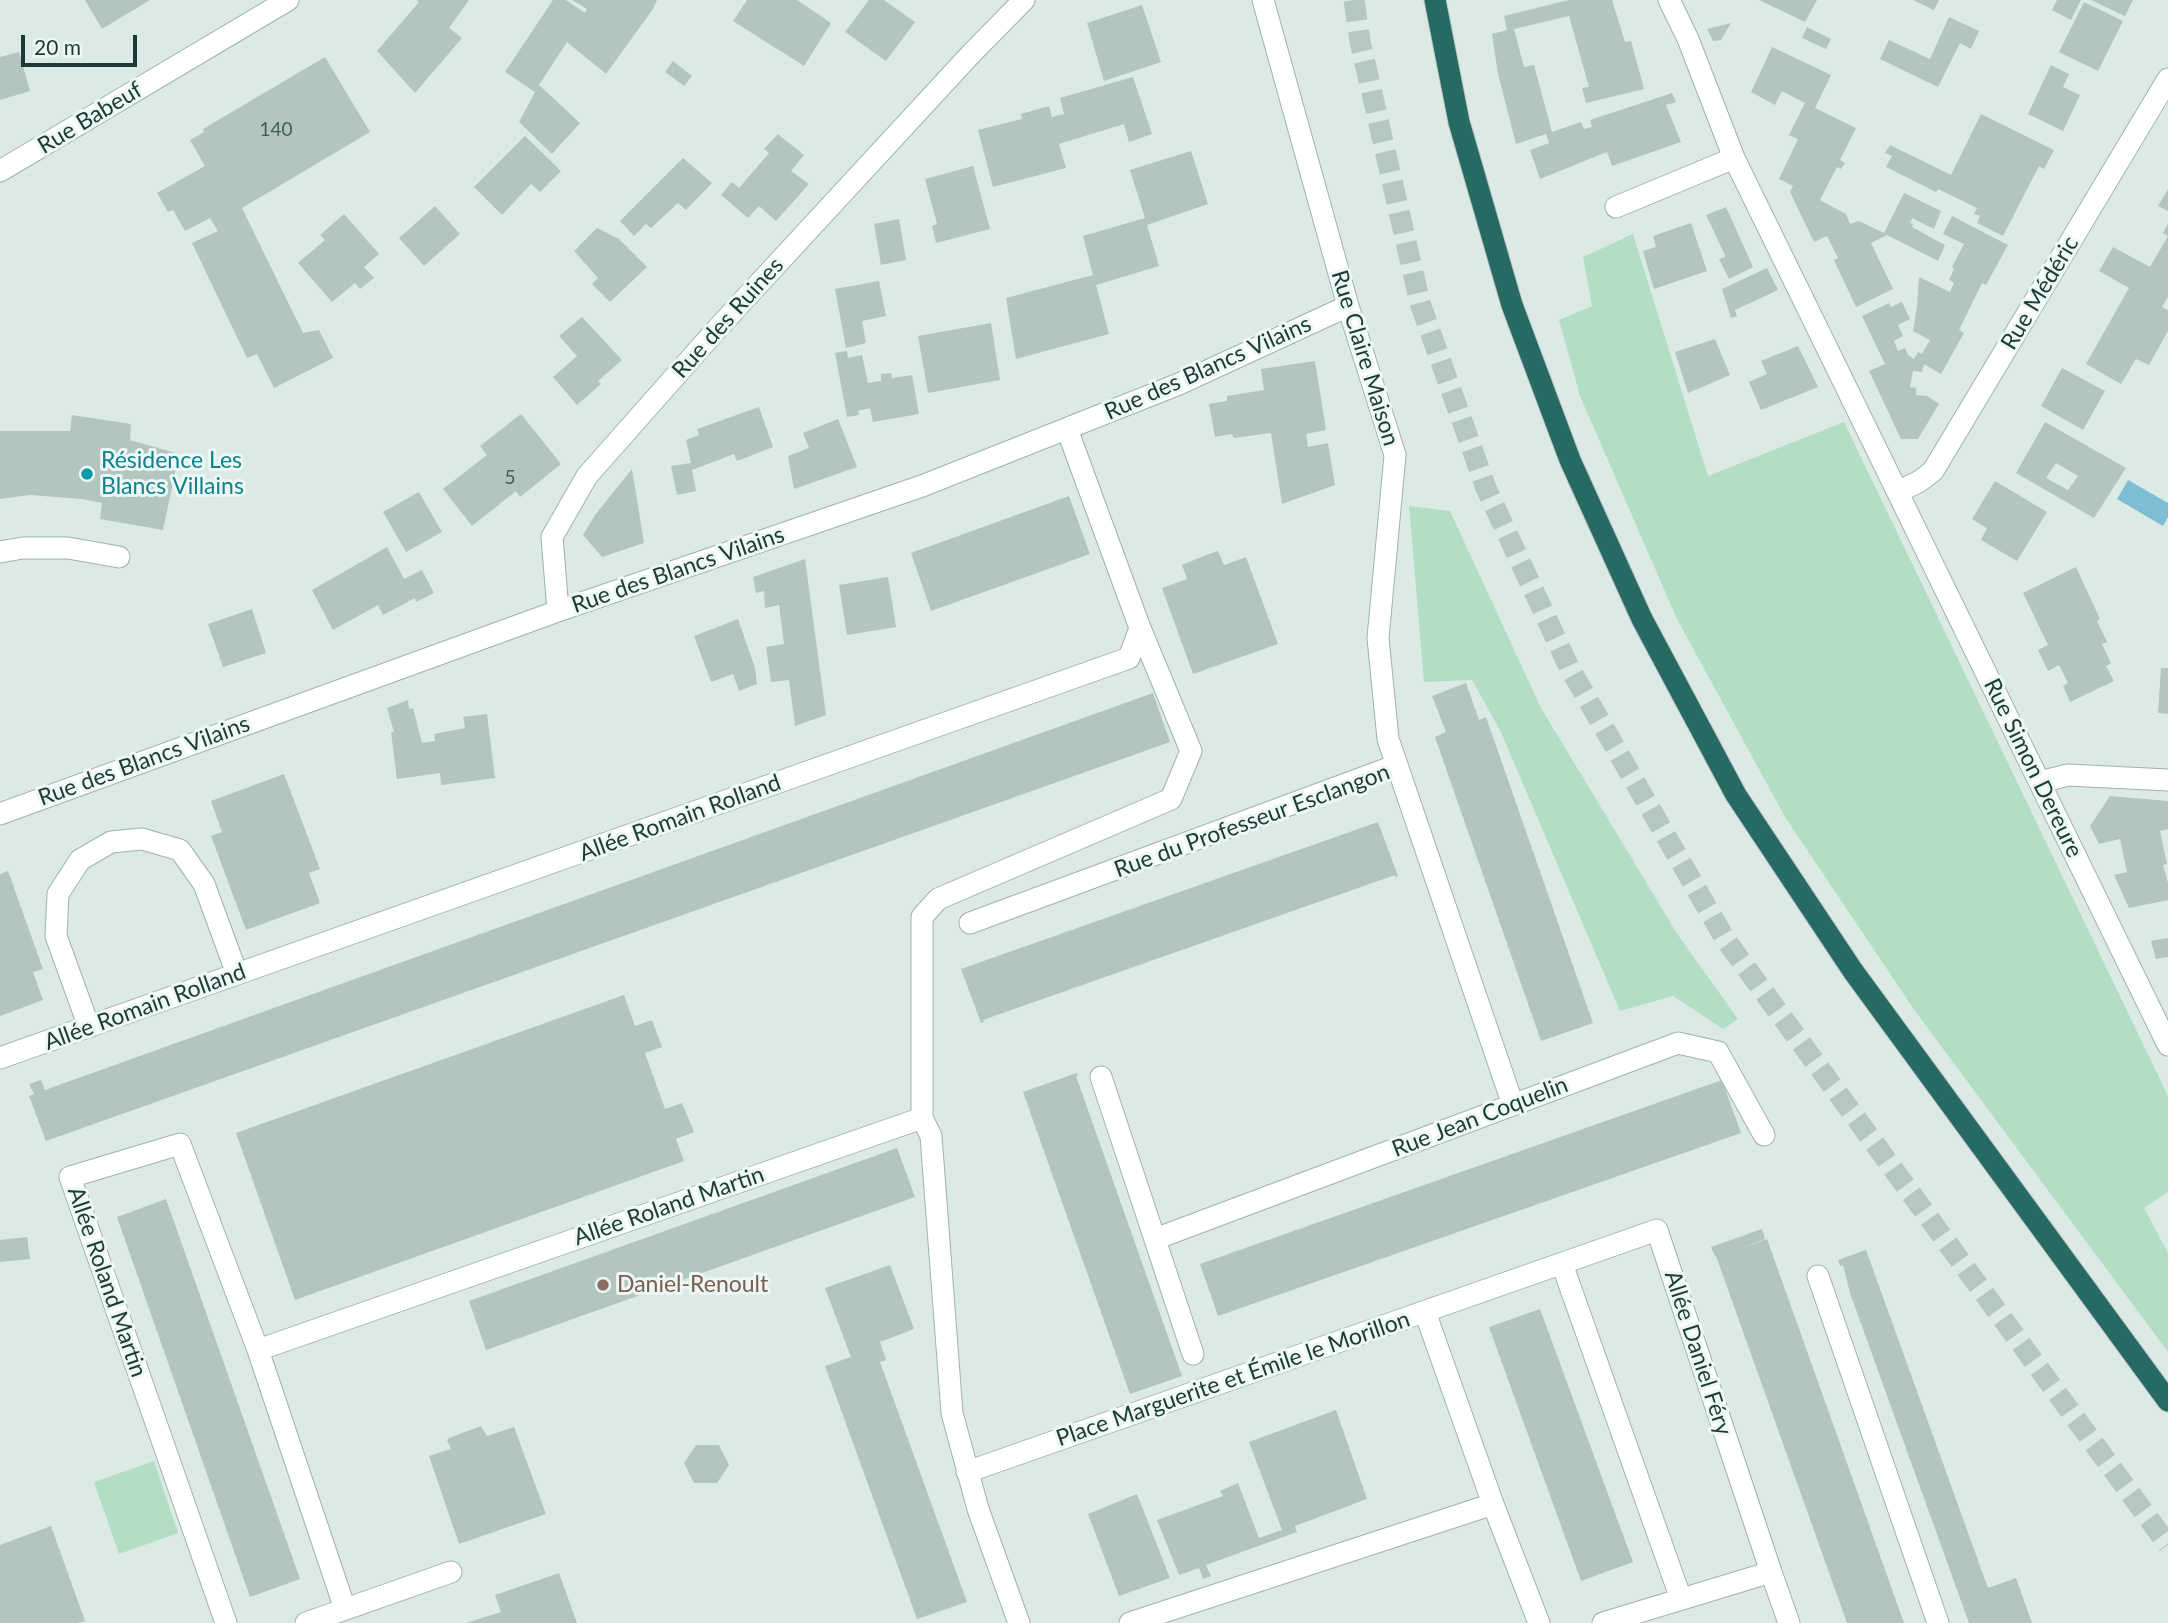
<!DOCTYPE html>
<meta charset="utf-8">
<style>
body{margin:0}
#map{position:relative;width:2168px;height:1623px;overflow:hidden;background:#dceae6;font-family:Lato,sans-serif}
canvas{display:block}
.scale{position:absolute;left:21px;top:35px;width:116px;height:32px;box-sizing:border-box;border:4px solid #1d3a36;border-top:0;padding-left:9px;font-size:21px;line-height:24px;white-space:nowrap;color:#1d3a36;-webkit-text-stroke:5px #edf7f3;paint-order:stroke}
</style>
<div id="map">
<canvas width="2168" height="1623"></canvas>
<div class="scale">20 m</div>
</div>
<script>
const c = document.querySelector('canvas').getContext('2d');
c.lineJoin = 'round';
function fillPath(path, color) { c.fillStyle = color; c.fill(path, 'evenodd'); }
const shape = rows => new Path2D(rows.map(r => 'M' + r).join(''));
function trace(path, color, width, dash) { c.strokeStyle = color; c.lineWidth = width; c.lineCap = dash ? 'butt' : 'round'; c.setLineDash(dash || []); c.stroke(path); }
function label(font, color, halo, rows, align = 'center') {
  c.font = font + ' Lato,sans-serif'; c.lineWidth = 6; c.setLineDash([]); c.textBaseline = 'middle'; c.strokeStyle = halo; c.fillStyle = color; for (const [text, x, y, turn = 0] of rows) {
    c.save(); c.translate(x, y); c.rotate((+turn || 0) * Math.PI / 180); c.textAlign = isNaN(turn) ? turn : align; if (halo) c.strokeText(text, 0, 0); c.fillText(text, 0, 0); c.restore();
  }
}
const green = shape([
 [1633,234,1708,476,1844,422,2168,1096,2168,1192,2144,1208,2168,1253,2168,1352,1915,1011,1785,817,1677,619,1580,396,1559,320,1592,306,1583,257],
 [1409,506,1450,511,1541,708,1678,935,1738,1019,1723,1029,1673,996,1620,1011,1500,730,1472,680,1424,682],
 [154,1461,178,1533,119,1554,94,1482]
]);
const water = shape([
 [2128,480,2168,503,2168,517,2163,526,2117,499]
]);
const building = shape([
 [85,0,150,0,102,29],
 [416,0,469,0,449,28,462,38,415,93,377,51,419,2],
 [553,0,566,0,585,13,587,9,572,0,657,0,653,9,606,74,567,42,539,85,580,123,552,154,519,122,535,92,505,72],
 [747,0,797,0,831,23,804,66,733,21],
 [869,0,884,0,915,22,886,61,845,32],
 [1569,0,1612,0,1625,42,1631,41,1644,89,1586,103,1582,88,1589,87,1569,16,1514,29,1524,67,1534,65,1552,132,1581,122,1584,129,1592,127,1590,120,1672,93,1676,102,1666,105,1681,142,1612,166,1607,152,1540,179,1530,150,1549,143,1546,134,1516,144,1498,74,1492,34,1507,30,1504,16],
 [1759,0,1817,0,1805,22],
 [1913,0,1939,0,1934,10],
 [2057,0,2081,0,2071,20,2052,10],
 [2091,0,2133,0,2125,16],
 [2084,2,2123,21,2098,71,2059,52],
 [1142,5,1161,62,1104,81,1087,23],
 [1949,17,1979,31,1971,49,1960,43,1938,87,1880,59,1889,40,1930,59],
 [1731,23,1721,40,1713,41,1707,29],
 [1807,27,1831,39,1826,49,1802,38],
 [1772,47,1831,75,1815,108,1856,128,1840,160,1845,163,1841,169,1837,167,1820,200,1846,214,1850,224,1859,221,1884,233,1904,193,1941,211,1934,229,1914,219,1913,217,1910,223,1913,224,1912,227,1945,245,1938,261,1887,235,1871,243,1893,289,1856,307,1834,260,1838,258,1827,236,1814,242,1790,192,1793,186,1779,179,1798,139,1789,135,1805,103,1782,91,1775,105,1751,92],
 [19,52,30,91,0,100,0,57],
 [325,57,370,132,242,208,303,333,319,330,333,358,274,388,257,354,247,358,192,243,218,231,210,218,185,231,173,210,168,212,157,193,205,166,190,140,204,132,203,129],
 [673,61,692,76,684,86,665,72],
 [2051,65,2069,74,2063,87,2080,95,2063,131,2028,114],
 [1133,77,1152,134,1129,142,1124,124,1059,144,1066,168,993,187,978,130,1022,119,1021,114,1049,106,1052,117,1064,114,1060,98],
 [1981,114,2054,150,2044,169,2039,166,2003,236,1977,223,1980,216,1974,214,1977,208,1938,189,1936,192,1886,167,1892,156,1885,153,1890,145,1951,175],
 [778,134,804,155,791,171,809,184,776,221,759,206,748,218,721,195,732,182,739,188,769,153,764,149],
 [525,136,561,171,540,192,531,184,502,215,474,187],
 [1191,151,1208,204,1147,225,1159,266,1096,285,1109,334,1016,359,1006,298,1093,275,1083,236,1145,218,1130,170],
 [683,158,712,183,686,210,678,203,651,228,646,224,634,236,620,221],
 [973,166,990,229,936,243,932,226,937,224,925,179],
 [2168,189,2168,211,2158,206],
 [435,206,460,234,424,266,399,238],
 [1726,207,1753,267,1729,279,1719,259,1725,257,1725,255,1706,215],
 [344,214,379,254,364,267,374,278,360,289,355,283,332,302,298,263,325,240,320,235],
 [1952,216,2008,245,1986,285,1982,283,1959,330,1964,333,1941,374,1924,364,1922,372,1913,371,1910,387,1916,388,1916,395,1927,396,1939,404,1918,439,1901,439,1869,371,1885,364,1862,316,1889,303,1891,307,1902,302,1910,319,1898,325,1903,336,1894,341,1898,351,1905,348,1908,355,1914,359,1918,352,1922,354,1930,340,1913,331,1917,306,1919,277,1950,292,1954,283,1949,280,1954,269,1952,267,1964,244,1943,234],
 [899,219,906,260,881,265,874,224],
 [1691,223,1707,271,1654,289,1643,251,1656,247,1653,236],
 [2168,223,2168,297,2162,307,2168,310,2168,331,2149,365,2136,359,2121,384,2086,364,2129,288,2099,271,2113,247,2150,267,2168,236,2163,233],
 [597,228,619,239,647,267,610,302,592,284,598,278,574,251],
 [1767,268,1778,290,1735,310,1737,316,1731,318,1722,289],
 [879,281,886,316,862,321,866,343,846,348,835,289],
 [582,317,622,360,598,381,601,384,577,405,553,377,577,356,559,336],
 [991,323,1000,380,928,393,918,336],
 [1715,339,1730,375,1688,393,1675,352],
 [1798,346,1818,387,1761,410,1749,382,1767,374,1761,361],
 [847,351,848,358,862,355,868,383,881,381,881,374,891,373,892,378,912,375,919,414,873,422,870,408,858,411,859,415,847,417,835,353],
 [1315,361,1326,430,1306,434,1308,447,1328,443,1335,485,1282,504,1271,433,1234,438,1232,434,1215,437,1209,404,1227,401,1227,396,1264,390,1261,369],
 [2062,368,2105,391,2083,430,2041,406],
 [759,407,773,447,737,461,734,454,692,470,696,491,677,495,671,466,691,463,686,440,699,435,697,429],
 [521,414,561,464,520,497,516,491,472,526,443,489,487,455,480,446],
 [72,415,131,424,130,440,179,454,163,530,100,519,102,503,82,499,30,495,0,499,0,431,70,431],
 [838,419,857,467,794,489,788,456,809,448,803,433],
 [2045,422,2126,468,2094,518,2016,473],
 [2056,463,2078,476,2068,490,2046,478],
 [632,469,644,543,602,557,583,535,595,515],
 [1995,481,2047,512,2017,561,1981,540,1987,528,1972,519],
 [419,492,442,532,406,552,383,512],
 [1069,496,1090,554,931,611,911,553],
 [387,547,404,579,422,570,434,593,416,602,415,598,383,615,378,605,333,630,312,590],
 [1217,551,1219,553,1224,565,1246,557,1278,644,1193,674,1162,588,1187,579,1182,565,1184,564],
 [805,559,826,715,795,726,789,680,771,682,766,647,784,644,779,605,765,608,764,591,756,593,753,577],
 [2076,567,2100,619,2097,621,2107,642,2102,644,2111,663,2106,666,2114,681,2070,702,2063,686,2068,683,2059,665,2048,671,2038,650,2048,645,2023,593],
 [888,577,896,627,847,635,839,585],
 [252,609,266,653,223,667,208,624],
 [738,619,755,668,757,684,739,691,733,674,711,682,694,636],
 [2161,668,2168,668,2168,714,2158,713],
 [1466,683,1479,720,1486,717,1593,1023,1541,1041,1435,737,1446,732,1432,696],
 [1153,693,1170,742,46,1141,29,1096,34,1094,29,1084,41,1080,45,1090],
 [408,700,409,709,413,708,422,743,435,741,434,734,465,728,463,717,487,714,495,778,441,785,440,773,397,779,391,732,394,732,387,708],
 [284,774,320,869,309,873,320,903,246,930,211,836,222,832,211,801],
 [2110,796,2168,801,2168,829,2160,831,2167,864,2163,865,2168,883,2168,900,2129,908,2114,875,2127,872,2120,839,2099,844,2090,826],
 [1378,822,1398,876,1395,877,1395,875,983,1020,984,1022,981,1023,961,969],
 [8,871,43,969,33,972,43,1000,0,1016,0,874],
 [2168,938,2168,957,2156,959,2151,941],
 [624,995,635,1026,652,1020,662,1047,645,1053,665,1109,682,1103,694,1132,676,1139,684,1161,295,1300,236,1133],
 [1077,1073,1078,1075,1076,1076,1182,1376,1130,1394,1023,1092],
 [1722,1080,1741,1133,1218,1316,1200,1264],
 [897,1148,915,1197,486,1350,469,1301],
 [166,1199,300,1579,250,1597,117,1217],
 [1762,1229,1765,1239,1739,1249,1767,1239,1904,1623,1847,1623,1716,1256,1715,1256,1711,1247],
 [27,1237,30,1259,0,1262,0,1240],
 [1866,1250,1988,1588,2016,1578,2032,1623,1969,1623,1850,1293,1843,1265,1840,1266,1838,1260],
 [890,1265,914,1329,880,1342,886,1360,880,1362,967,1602,917,1619,825,1366,851,1357,825,1288],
 [1540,1309,1633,1562,1581,1581,1489,1327],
 [1336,1410,1367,1499,1295,1526,1297,1532,1206,1565,1211,1576,1203,1579,1199,1568,1179,1575,1157,1520,1223,1496,1220,1491,1238,1483,1259,1538,1282,1530,1249,1442],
 [481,1426,487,1436,514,1427,546,1514,459,1544,429,1456,451,1449,447,1440,449,1438],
 [696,1445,719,1445,729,1465,717,1483,694,1483,684,1463],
 [1137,1494,1170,1578,1119,1596,1088,1514],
 [51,1526,85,1621,78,1623,0,1623,0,1545],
 [559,1573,577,1623,466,1623,501,1612,495,1595]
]);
const highwayTunnel = shape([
 [1354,0,1360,41,1420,303,1486,488,1569,667,1725,939,2168,1545]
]);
const minor = shape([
 [1263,0,1348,306,1395,455,1378,638,1388,739,1397,765],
 [1669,0,1688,39,1734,158,2168,1045],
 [0,171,288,0],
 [1616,207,1734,158],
 [1898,492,1920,481,1933,471,2168,79],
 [0,552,23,548,68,548,119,557],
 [558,611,552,537,587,476,717,329,970,55,1024,0],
 [2040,782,2068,775,2168,780],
 [0,814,558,611,922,486,1179,384,1348,306],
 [970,923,1397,765,1513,1105],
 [89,1027,56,936,58,894,80,860,111,842,142,839,180,850,204,884,237,974],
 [0,1058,1129,658,1140,628,1067,429],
 [1101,1077,1193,1354],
 [1155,1239,1678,1043,1718,1052,1764,1135],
 [1562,1264,1681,1599],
 [1818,1276,1938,1623],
 [1425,1312,1493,1504],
 [258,1350,922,1118],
 [967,1472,1657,1230,1771,1572],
 [226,1623,70,1177,180,1144,258,1350,345,1609],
 [306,1623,451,1572],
 [1019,1623,978,1509,952,1413,931,1136,922,1118,922,917,938,899,1171,799,1191,751,1140,628],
 [1130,1623,1493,1504,1539,1623],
 [1603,1623,1771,1572,1789,1623]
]);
const highway = shape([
 [1435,0,1459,122,1512,305,1570,460,1642,619,1736,795,1853,971,2168,1401]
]);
const markers = [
 [87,474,7,"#0f9aa8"],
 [603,1285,7,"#8d6e63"]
];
const numberNames = [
 ["140",276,130],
 ["5",510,478]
];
const streetNames = [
 ["Rue Babeuf",90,118,-31],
 ["Rue Médéric",2040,293,-59],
 ["Rue des Ruines",728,318,-48],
 ["Rue Claire Maison",1365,358,73],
 ["Rue des Blancs Vilains",1208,368,-24],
 ["Rue des Blancs Vilains",678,570,-19],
 ["Rue des Blancs Vilains",144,761,-20],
 ["Rue Simon Dereure",2033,768,64],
 ["Allée Romain Rolland",680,818,-20],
 ["Rue du Professeur Esclangon",1252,821,-20],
 ["Allée Romain Rolland",145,1007,-20],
 ["Rue Jean Coquelin",1480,1117,-21],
 ["Allée Roland Martin",669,1206,-19],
 ["Allée Roland Martin",107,1282,71],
 ["Allée Daniel Féry",1698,1353,72],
 ["Place Marguerite et Émile le Morillon",1233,1379,-19]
];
const cultureNames = [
 ["Résidence Les",101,461],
 ["Blancs Villains",101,487]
];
const educationNames = [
 ["Daniel-Renoult",617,1285]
];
fillPath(green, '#b3dec3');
fillPath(water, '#7ebed5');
fillPath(building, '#b2c5bf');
trace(highwayTunnel, '#b6c7c3', 21, [21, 10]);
trace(minor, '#9fb2ae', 23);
trace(highway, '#bbc4c3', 23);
trace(minor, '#fff', 21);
trace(highway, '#276963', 21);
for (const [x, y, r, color] of markers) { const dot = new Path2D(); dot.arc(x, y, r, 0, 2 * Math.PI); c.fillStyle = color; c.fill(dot); trace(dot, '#edf7f3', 2.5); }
label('19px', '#425d58', null, numberNames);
label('23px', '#1d3a36', '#edf7f3', streetNames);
label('23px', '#0d838f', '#edf7f3', cultureNames, 'left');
label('23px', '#785e54', '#edf7f3', educationNames, 'left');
</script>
